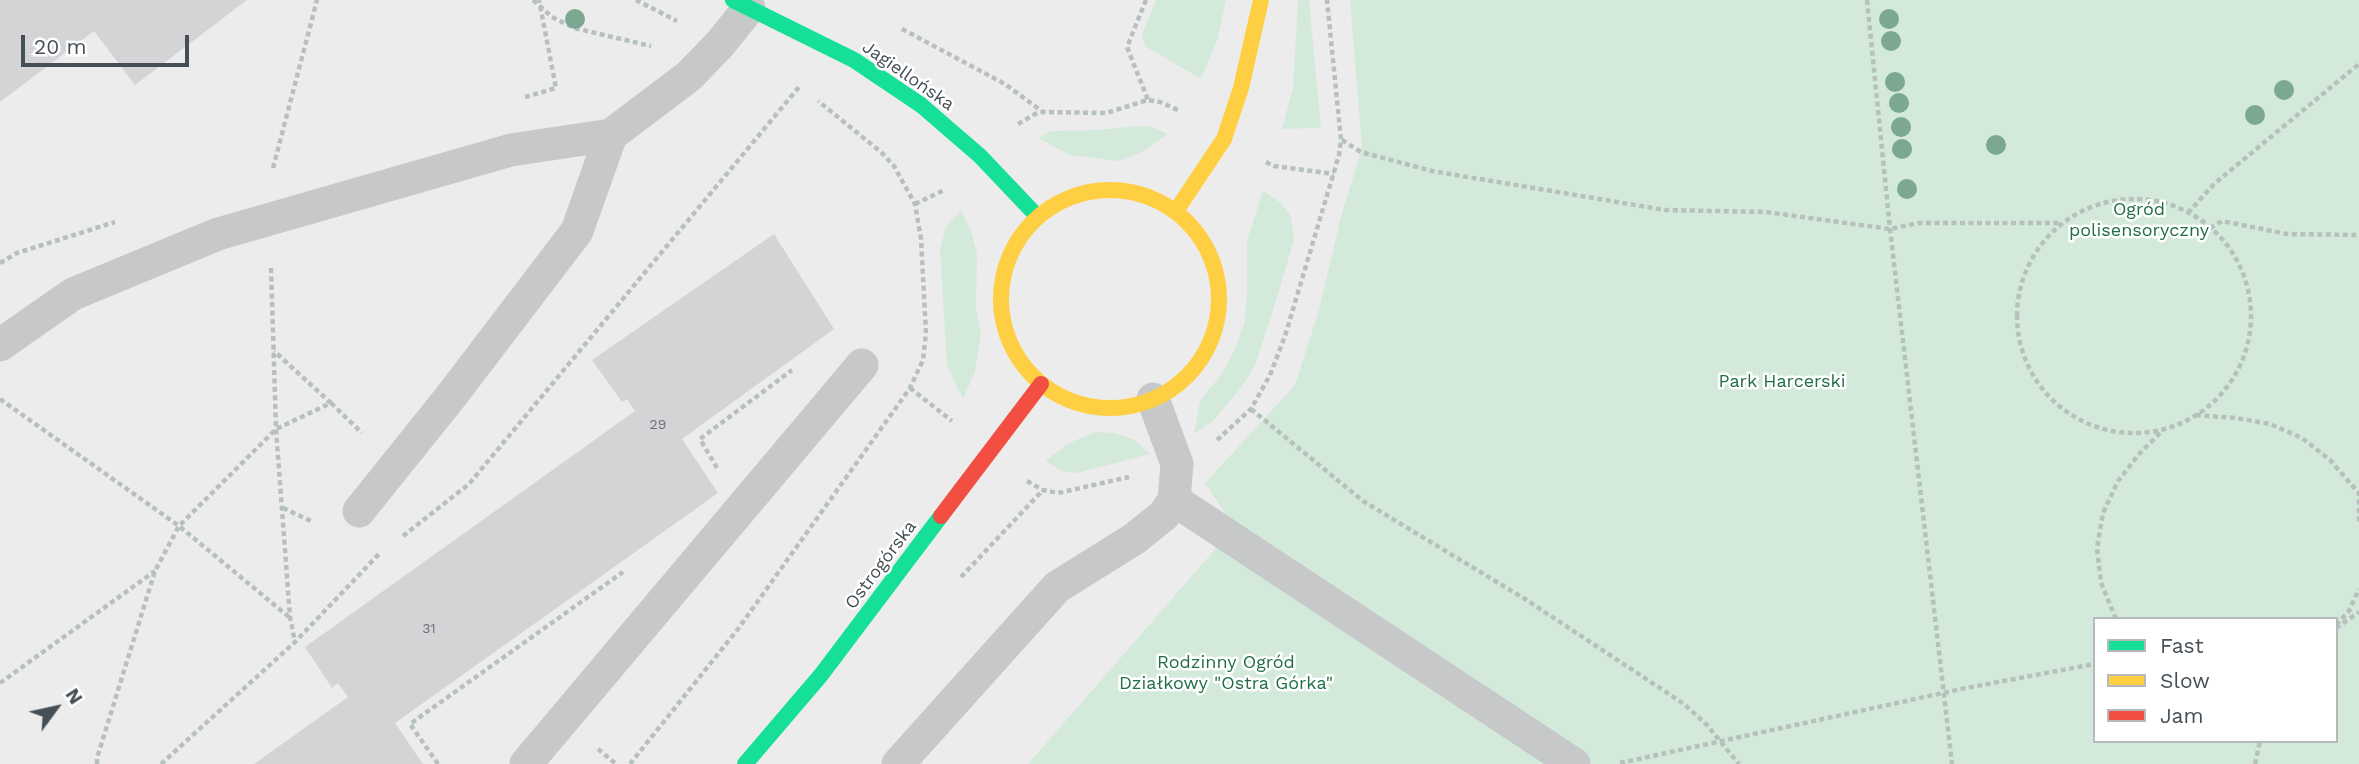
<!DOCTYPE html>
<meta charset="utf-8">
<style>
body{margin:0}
#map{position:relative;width:2359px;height:764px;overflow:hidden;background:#edecec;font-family:"Work Sans",sans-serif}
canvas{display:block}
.legend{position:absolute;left:2093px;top:617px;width:245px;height:126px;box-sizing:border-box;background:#fff;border:2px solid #b5b9bb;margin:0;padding:9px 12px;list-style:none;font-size:21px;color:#464f56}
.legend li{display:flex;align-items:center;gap:14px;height:35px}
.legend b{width:35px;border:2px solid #b5b9bb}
.north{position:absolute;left:21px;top:673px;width:70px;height:70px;-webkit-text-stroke:5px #fff;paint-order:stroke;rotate:57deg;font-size:19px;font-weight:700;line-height:28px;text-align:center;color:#464f56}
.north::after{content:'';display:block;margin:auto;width:24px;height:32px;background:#464f56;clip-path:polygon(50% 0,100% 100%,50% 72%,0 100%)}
.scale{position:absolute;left:21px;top:35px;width:168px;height:32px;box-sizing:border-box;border:4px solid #464f56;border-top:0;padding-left:9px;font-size:21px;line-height:24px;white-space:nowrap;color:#464f56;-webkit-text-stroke:5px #fff;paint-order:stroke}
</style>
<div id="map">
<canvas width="2359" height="764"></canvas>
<ul class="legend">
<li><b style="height:9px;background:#16e098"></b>Fast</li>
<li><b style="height:9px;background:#ffcf43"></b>Slow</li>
<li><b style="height:9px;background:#f24e42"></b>Jam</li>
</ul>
<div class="north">N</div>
<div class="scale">20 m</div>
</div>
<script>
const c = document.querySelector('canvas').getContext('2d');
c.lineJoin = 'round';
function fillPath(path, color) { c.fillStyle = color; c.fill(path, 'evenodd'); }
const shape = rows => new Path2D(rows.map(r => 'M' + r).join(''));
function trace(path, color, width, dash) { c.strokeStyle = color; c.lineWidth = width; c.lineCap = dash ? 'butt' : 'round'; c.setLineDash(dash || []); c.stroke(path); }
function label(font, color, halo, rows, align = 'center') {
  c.font = font + ' "Work Sans",sans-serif'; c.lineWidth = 5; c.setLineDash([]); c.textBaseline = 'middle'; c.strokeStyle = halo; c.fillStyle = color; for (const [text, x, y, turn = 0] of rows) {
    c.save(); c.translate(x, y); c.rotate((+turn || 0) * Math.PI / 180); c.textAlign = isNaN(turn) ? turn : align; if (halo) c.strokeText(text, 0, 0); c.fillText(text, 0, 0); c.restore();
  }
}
const green = shape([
 [1156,0,1226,0,1217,41,1201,79,1145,46,1142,35],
 [1298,0,1309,0,1321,128,1282,129,1293,88],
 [1350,0,2359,0,2359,764,1028,764,1211,554,1232,524,1205,483,1295,385,1318,313,1342,213,1362,148],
 [2095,619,2336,619,2336,741,2095,741],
 [1138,126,1151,126,1168,134,1142,152,1118,161,1070,155,1038,138,1051,131,1097,130],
 [1263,191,1281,203,1291,216,1294,239,1280,288,1255,366,1240,389,1214,420,1194,434,1200,401,1221,375,1235,349,1244,324,1247,297,1247,240],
 [961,211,971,230,977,254,976,308,981,334,975,372,963,399,947,366,940,249,946,226],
 [1095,432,1115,433,1135,440,1150,454,1077,473,1064,472,1045,461,1069,443]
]);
const building = shape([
 [0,0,247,0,135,85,94,31,0,102],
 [774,234,834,329,682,439,718,493,395,723,423,764,254,764,348,697,338,683,332,688,305,647,635,411,627,399,622,402,592,360]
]);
const path = shape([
 [533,0,552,17,574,28,651,46],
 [636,0,677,21],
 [1146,0,1127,47,1148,100],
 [1867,0,1890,229,1952,764],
 [902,29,1005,84,1043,112],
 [525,97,556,88,539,0],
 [1018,124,1035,114,1043,112,1106,113,1148,100,1160,102,1180,111],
 [1342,140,1361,152,1432,171,1665,210,1766,212,1890,229,1918,223,2061,223],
 [1266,162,1274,166,1334,174],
 [273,168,317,0],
 '2017 316a117 117 0 1 1 234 0a117 117 0 1 1-234 0Z',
 [915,204,944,190],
 [2188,213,2214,184,2359,64],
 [2210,228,2222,221,2287,234,2359,235],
 [0,263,17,253,115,222],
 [271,268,276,429,290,617,295,642],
 [910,388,952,421],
 [0,399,179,526,289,617],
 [331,403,362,433],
 [1251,409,1363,501,1525,599,1684,704,1706,724,1739,764],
 [2196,415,2236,418,2270,424,2302,438,2330,460,2358,492],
 [1217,440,1251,409,1270,375,1285,336,1339,155,1341,140,1327,0],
 [717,468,700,439,792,370],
 [1027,481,1043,490,1058,493,1129,477],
 [2359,491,2359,525],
 [283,508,313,522],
 [403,536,469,484,799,87],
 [961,577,1043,490],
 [2116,619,2101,583,2097,548,2103,513,2118,481,2139,454,2164,429],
 [2336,625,2349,611,2359,589],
 [2336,628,2359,612],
 [0,683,155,571],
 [598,749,616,764],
 [1620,763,1966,688,2095,664],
 [97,764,97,758,155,571,179,526,276,429,331,403,274,351],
 [161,764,295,642,379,554],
 [438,764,410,724,623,572],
 [630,764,738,629,910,388,923,360,926,333,921,239,915,204,894,166,881,152,818,101],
 [2255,764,2260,741]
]);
const lane = shape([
 [0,345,73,294,218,234,511,150,611,135,689,76,720,44,749,8],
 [1174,500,1574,764],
 [359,511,452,395,577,231,611,135],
 [526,764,862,365],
 [898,764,1057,587,1134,539,1164,515,1174,500,1177,464,1153,399]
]);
const fast = shape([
 [733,0,854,60,921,105,980,156,1037,216],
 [745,764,821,675,941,516]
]);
const slow = shape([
 '1001 299a109 109 0 1 1 218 0a109 109 0 1 1-218 0Z',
 [1176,211,1224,139,1241,88,1261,0]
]);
const jam = shape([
 [941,516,1041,384]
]);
const trees = [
 [575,19],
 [1889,19],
 [1891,41],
 [1895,82],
 [2284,90],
 [1899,103],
 [2255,115],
 [1901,127],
 [1996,145],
 [1902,149],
 [1907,189]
];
const numberNames = [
 ["29",658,425],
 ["31",429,629]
];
const streetNames = [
 ["Jagiellońska",908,76,35],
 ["Ostrogórska",881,565,-53]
];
const parkNames = [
 ["Ogród",2139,210],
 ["polisensoryczny",2139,231],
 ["Park Harcerski",1782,382],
 ["Rodzinny Ogród",1226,663],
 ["Działkowy \"Ostra Górka\"",1226,684]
];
fillPath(green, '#d3eadb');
fillPath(building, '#d4d4d7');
trace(path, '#b6c0bc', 4.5, [5, 3.5]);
trace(lane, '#c7c8ca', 33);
trace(fast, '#16e098', 16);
trace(slow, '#ffcf43', 16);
trace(jam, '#f24e42', 16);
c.fillStyle = '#7ca791';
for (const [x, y] of trees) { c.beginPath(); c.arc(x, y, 10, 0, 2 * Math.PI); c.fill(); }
label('14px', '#6b7278', null, numberNames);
label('18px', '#464f56', '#fff', streetNames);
label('18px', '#206e46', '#fff', parkNames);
</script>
